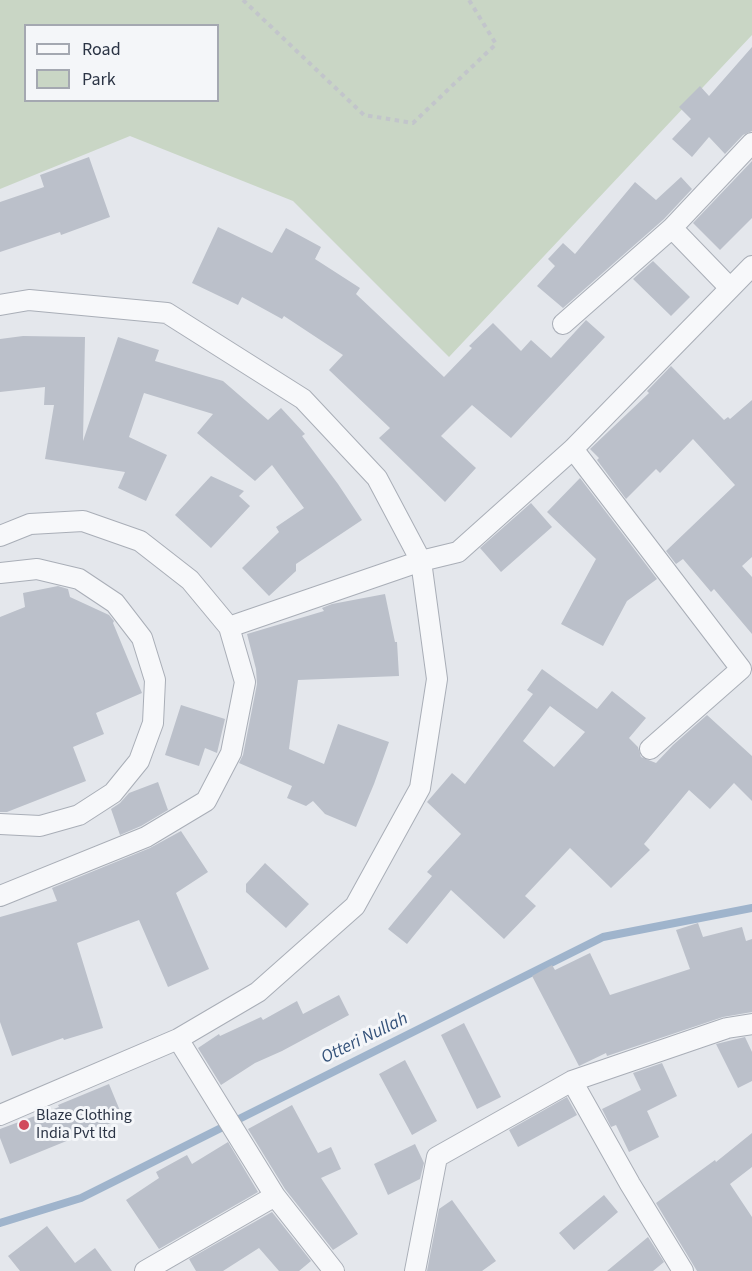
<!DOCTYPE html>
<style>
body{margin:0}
#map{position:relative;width:752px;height:1271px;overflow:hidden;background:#e4e7ec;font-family:"Source Sans 3",sans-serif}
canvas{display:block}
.legend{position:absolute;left:24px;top:24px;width:195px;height:78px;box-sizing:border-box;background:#f4f6f9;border:2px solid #a4a8b1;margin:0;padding:8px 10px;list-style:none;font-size:18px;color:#2b3445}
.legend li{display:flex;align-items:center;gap:12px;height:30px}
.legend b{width:30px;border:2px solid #a4a8b1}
</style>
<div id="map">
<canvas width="752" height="1271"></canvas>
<ul class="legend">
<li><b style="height:8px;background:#f7f8fa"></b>Road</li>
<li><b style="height:16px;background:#c9d6c5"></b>Park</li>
</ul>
</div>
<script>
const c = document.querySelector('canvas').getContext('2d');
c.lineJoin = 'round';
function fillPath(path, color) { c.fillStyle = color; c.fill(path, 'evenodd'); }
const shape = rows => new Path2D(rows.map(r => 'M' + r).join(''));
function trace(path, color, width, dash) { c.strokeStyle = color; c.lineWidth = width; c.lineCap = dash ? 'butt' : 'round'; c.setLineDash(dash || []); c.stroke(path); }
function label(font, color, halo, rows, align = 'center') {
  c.font = font + ' "Source Sans 3",sans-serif'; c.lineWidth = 6; c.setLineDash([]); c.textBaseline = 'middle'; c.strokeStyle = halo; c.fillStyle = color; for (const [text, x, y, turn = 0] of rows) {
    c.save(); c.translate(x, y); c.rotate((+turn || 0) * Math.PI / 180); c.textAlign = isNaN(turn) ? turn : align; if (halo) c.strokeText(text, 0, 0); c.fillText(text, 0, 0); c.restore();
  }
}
const green = shape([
 [0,0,752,0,752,35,449,357,293,201,130,136,0,189],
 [26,26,218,26,218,100,26,100]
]);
const stream = shape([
 [0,1223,81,1198,603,937,752,908]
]);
const building = shape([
 [752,47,752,131,743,135,725,154,709,137,692,157,672,139,691,119,679,107,700,86,709,96],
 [89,157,110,217,61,235,60,232,0,252,0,202,44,187,40,175],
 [752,161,752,218,720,250,693,223],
 [681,177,692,189,664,219,563,308,537,286,555,266,548,259,563,243,575,254,635,182,656,200],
 [218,227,272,253,286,228,321,247,315,259,360,288,356,294,444,377,472,348,469,346,493,323,521,351,531,340,551,358,586,320,605,337,511,438,472,405,441,436,476,468,445,502,379,438,390,428,329,370,343,355,284,316,282,319,242,297,238,305,192,283],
 [653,261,690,297,671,316,633,279],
 [23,336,85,337,83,441,118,337,159,350,155,361,223,381,268,420,281,408,305,434,302,436,338,484,362,520,296,564,296,571,269,596,242,568,279,532,276,527,304,508,272,465,255,481,197,433,213,414,144,393,129,437,167,455,146,501,118,488,125,472,45,459,54,405,44,405,45,387,0,392,0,339],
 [671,366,724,420,728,417,730,419,752,400,752,557,742,566,752,577,752,634,714,589,711,592,683,559,676,564,666,551,735,485,693,439,660,473,656,469,626,499,597,460,599,458,590,449,649,393,647,391],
 [211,476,244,491,239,496,250,506,211,548,175,515],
 [580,478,657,579,627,601,603,646,561,624,596,559,547,512],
 [531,503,552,527,501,572,480,548],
 [58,586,68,589,70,597,109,615,114,621,113,623,142,693,96,713,104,734,73,747,86,781,7,812,0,812,0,617,25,607,23,593],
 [385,594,395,642,397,642,399,676,298,680,289,749,324,764,338,724,389,742,374,784,356,827,325,814,313,801,306,806,287,798,292,786,239,763,243,755,257,684,256,669,247,634,324,611,322,608,332,604],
 [542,669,597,709,612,691,646,718,629,738,638,747,641,757,656,763,673,745,707,715,752,756,752,801,734,783,710,809,689,790,644,844,650,850,611,888,570,848,525,896,536,906,504,939,451,890,407,944,388,929,432,876,427,872,461,834,427,802,452,773,465,784,533,694,527,690],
 [550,706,585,732,554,767,523,741],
 [181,705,225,719,217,753,205,748,199,766,165,755],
 [158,782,168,810,141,826,120,835,111,809,120,803,129,793],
 [181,831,208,872,176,893,209,969,168,987,139,920,77,943,103,1028,64,1040,63,1038,12,1056,0,1022,0,917,57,901,52,888,150,848],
 [265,863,309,904,286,928,246,892,246,884],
 [698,923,703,937,742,927,746,941,752,939,752,1012,723,1017,607,1056,606,1053,579,1066,532,976,552,965,555,970,590,953,610,995,690,969,676,930],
 [339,995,349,1015,282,1051,255,1063,221,1085,198,1048,219,1034,220,1036,261,1017,263,1020,297,1001,303,1014],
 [464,1023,501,1097,477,1109,441,1035],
 [745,1037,752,1052,752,1081,738,1088,716,1044],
 [405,1060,437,1121,412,1135,379,1074],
 [662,1063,677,1096,647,1111,659,1137,629,1152,616,1125,611,1127,602,1109,641,1090,633,1073],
 [109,1084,123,1118,10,1164,0,1138,0,1129,59,1107,58,1105],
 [567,1097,577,1115,518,1147,509,1130],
 [292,1105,318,1153,331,1147,341,1169,321,1178,358,1234,333,1250,285,1189,248,1129],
 [752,1133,752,1167,730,1184,752,1217,752,1271,697,1271,656,1203,715,1160,716,1162],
 [228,1142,258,1192,159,1249,126,1200,159,1178,156,1172,187,1155,192,1164],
 [415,1144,424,1163,420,1179,388,1195,374,1164],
 [604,1195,618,1212,574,1250,559,1233],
 [452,1200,496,1261,482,1271,427,1271,439,1209],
 [272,1212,311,1261,299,1271,279,1271,259,1248,223,1271,196,1271,189,1259],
 [47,1226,75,1263,95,1248,112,1271,20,1271,8,1256],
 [648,1237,664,1262,653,1271,607,1271]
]);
const path = shape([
 [243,0,364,115,413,123,496,44,469,0]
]);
const street = shape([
 [730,288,672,228,752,143],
 [0,305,29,300,167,313,303,399,377,478,421,561,437,679,420,788,355,906,258,992,178,1039,0,1115],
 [563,324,672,228],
 [573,449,741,669,650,749],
 [0,536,30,524,83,521,140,541,190,580,229,627,245,682,231,753,206,801,146,837,0,896],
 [0,573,37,569,79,579,115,603,142,638,155,680,153,723,139,761,113,793,79,815,40,826,0,824],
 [229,627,421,561,458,552,573,449,752,266],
 [178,1039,275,1196,334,1271],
 [572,1081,630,1184,683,1271],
 [145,1271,275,1196],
 [415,1271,437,1157,572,1081,727,1028,752,1024]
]);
const markers = [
 [24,1125,6,"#d1495b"]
];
const poiNames = [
 ["Blaze Clothing",36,1116],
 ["India Pvt ltd",36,1134]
];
const waterNames = [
 ["Otteri Nullah",365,1039,-26]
];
fillPath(green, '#c9d6c5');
trace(stream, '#9fb4cc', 8);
fillPath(building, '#bbc0ca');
trace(street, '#a9aeb7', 22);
trace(path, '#c2c5cb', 4, [4.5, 4.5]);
trace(street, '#f7f8fa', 20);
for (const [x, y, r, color] of markers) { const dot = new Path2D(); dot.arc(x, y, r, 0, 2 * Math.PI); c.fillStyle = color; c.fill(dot); trace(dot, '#f4f6f9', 2); }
label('16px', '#2b3445', '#f4f6f9', poiNames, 'left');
label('italic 18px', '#34527a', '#f4f6f9', waterNames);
</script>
